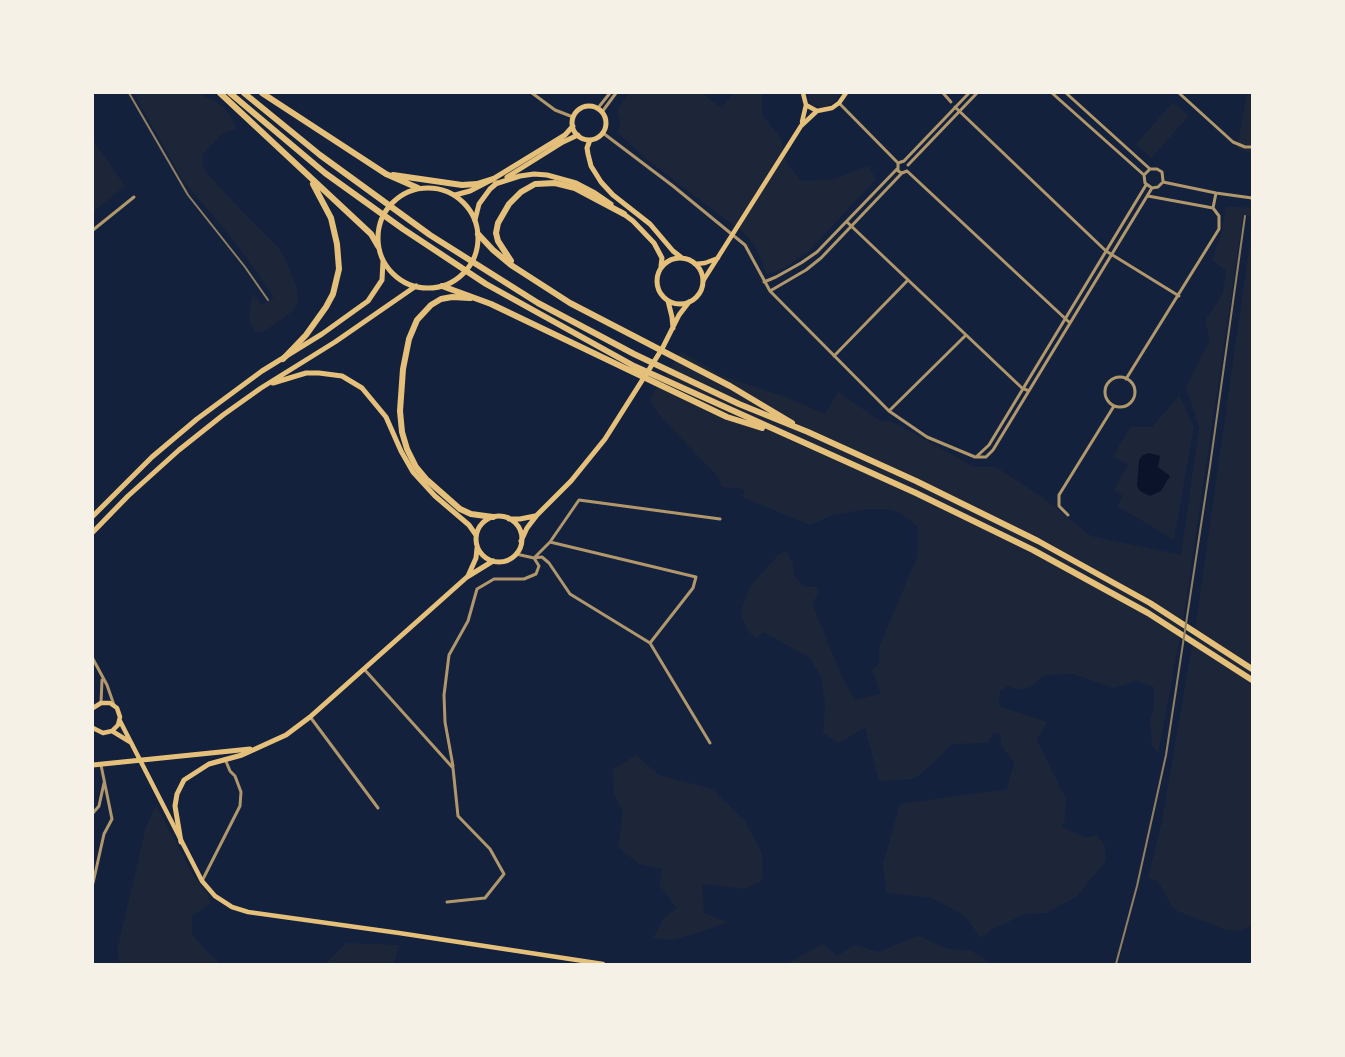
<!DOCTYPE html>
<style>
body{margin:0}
#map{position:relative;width:1345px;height:1057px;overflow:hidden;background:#14213d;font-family:"Zilla Slab",serif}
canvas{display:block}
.frame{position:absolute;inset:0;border:94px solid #f6f1e7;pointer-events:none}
</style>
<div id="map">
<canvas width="1345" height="1057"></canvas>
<div class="frame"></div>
</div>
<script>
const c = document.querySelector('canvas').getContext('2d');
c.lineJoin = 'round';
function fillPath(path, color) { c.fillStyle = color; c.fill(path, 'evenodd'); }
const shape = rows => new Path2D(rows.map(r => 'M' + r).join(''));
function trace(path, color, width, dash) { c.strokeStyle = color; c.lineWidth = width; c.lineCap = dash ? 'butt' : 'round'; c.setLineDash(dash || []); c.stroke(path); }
const green = shape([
 [134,93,199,93,223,106,235,124,236,129,223,133,206,151,203,155,203,165,205,171,240,209,277,246,286,260,297,288,298,303,293,311,269,328,261,332,256,332,250,324,249,313,253,293,261,305,274,297,235,242,182,179],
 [629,93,702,93,721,108,734,93,762,93,762,115,781,138,787,164,802,181,835,179,868,166,876,179,809,251,784,268,767,274,756,248,746,235,645,158,618,133,620,122,617,111],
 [807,93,841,93,832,104,821,108,811,104],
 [1247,93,1252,93,1252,153,1249,153,1237,148],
 [1173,102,1189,116,1151,158,1136,144],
 [93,140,125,186,93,212],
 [1226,206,1252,208,1252,216,1243,216,1184,615,1158,754,1152,745,1150,721,1154,707,1154,687,1136,681,1114,688,1073,674,1045,675,1031,687,1017,690,1008,686,1000,691,999,706,1047,722,1037,740,1066,799,1065,818,1062,827,1087,838,1097,835,1105,846,1106,861,1076,897,1046,913,1025,914,993,929,981,938,964,915,931,898,886,893,883,864,900,804,1007,789,1014,762,1001,746,1000,733,993,734,988,743,952,744,928,768,914,779,879,781,865,728,838,743,823,733,825,705,821,677,810,658,763,632,757,639,749,632,740,614,749,588,778,555,786,551,793,563,794,575,803,586,816,587,820,592,812,603,842,677,855,700,881,694,872,670,879,663,879,647,917,557,917,526,899,512,885,509,868,509,833,515,810,525,742,497,745,489,722,487,718,477,662,418,649,400,681,352,725,377,786,397,825,414,838,392,882,422,888,420,897,424,974,467,996,467,1042,497,1091,536,1181,555,1199,427,1186,387,1210,340,1205,321,1223,293,1226,271,1212,260,1222,232],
 [1252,229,1252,926,1236,931,1226,930,1177,911,1171,905,1158,881,1148,878,1161,826,1196,622],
 [1179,395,1194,427,1174,540,1117,506,1123,496,1114,490,1128,465,1113,456,1130,427,1152,427],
 [636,755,659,775,712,789,745,821,762,853,763,880,744,889,702,884,704,913,728,922,704,931,672,940,653,938,664,918,677,908,659,885,662,869,639,864,618,847,623,811,614,795,612,770],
 [156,805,193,875,208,894,210,904,192,916,192,934,206,951,221,964,120,964,117,950,146,827],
 [918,936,949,949,970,950,992,964,786,964,823,944,837,956,855,945,878,952],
 [346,943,399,945,394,964,325,964]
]);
const water = shape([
 [1149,453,1160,456,1158,467,1170,476,1161,491,1150,496,1140,491,1137,486,1139,460,1143,455]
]);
const minor = shape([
 [532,93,555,110,573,117],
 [943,93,951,102],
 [1052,93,1144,175],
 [1066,93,1150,169],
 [1179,93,1233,142,1245,147,1252,147],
 [839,103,898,163],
 [955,107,1106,251,1179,296],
 [598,108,610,93],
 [602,112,616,93],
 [603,133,673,186,745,245,770,291,889,411,927,437,975,457,986,457,993,450,1152,188],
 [908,165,977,93],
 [907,171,1070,323],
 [907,171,902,173,898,171,898,163,904,161,969,93],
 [1144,175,1150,169,1157,169,1162,172,1163,181],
 [1144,175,1145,183,1152,188],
 [1163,182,1216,193,1252,198],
 [1152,188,1158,187,1163,182],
 [1148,196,1213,208],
 [847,222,1022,388,1029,391],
 [93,230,134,197],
 [764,282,776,277,801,263,817,252,897,169],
 [770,291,806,270,821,258,902,173],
 [834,356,908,280],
 '1105 392a15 15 0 1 1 30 0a15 15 0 1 1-30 0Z',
 [1126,379,1219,229,1219,216,1213,208,1216,193],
 [889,411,966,335],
 [976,457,989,445,1146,185],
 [1068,515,1059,506,1059,495,1114,406],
 [550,542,696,577,693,588,650,643],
 [516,554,534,558,542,557,549,563,570,594,650,643,710,743],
 [535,557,550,542,579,500,720,519],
 [93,659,107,685,114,705],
 [364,669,453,768,458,816,490,849,504,874,485,898,447,902],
 [101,703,102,680],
 [311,718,378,808],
 [453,766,445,722,444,695,449,655,468,621,477,589,494,579,524,579,536,574,539,566,534,558],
 [93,813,99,806,104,783],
 [202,881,240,806,241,792,235,776,230,771,225,759],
 [93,883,104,834,112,819,101,765]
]);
const secondary = shape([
 [803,93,806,105,817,111,832,108,839,103,846,93],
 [802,122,806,105],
 [695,264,705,263,718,258],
 [703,281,801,126,817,111],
 [93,708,101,703,110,703,117,708,120,717,118,725,112,731,103,733,93,728],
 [120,721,202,881,215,896,232,907,248,912,399,933,603,964],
 [112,731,130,742]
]);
const primary = shape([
 '572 123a17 17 0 1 1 34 0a17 17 0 1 1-34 0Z',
 [590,140,587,148,588,154,591,166,601,182,613,195,650,224,673,251,682,258],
 [507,177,563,142,578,135],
 [495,184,520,176,534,174,547,175,576,183,595,193,611,204],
 [455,195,470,191,493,179,565,135,573,126],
 [621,212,633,221,654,243,662,258,661,266],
 [475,220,479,204,490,189,497,183],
 '657 281a23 23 0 1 1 46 0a23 23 0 1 1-46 0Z',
 [668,301,672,317,673,328],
 '476 539a23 23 0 1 1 46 0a23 23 0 1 1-46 0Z',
 [509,519,520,519,535,516],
 [521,541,527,528,537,515,571,481,605,439,662,349,679,315,689,302],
 [468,576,476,558,477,548],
 [93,765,250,749],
 [181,842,175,806,177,794,184,780,209,764,242,755,286,735,310,717,467,577,493,561]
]);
const trunk = shape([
 '378 238a50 50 0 1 1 100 0a50 50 0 1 1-100 0Z',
 [273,383,306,373,319,373,342,376,362,388,386,417,401,451,413,472,435,496,469,525,476,535],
 [93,516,152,457,197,419,262,371,322,334,368,301,382,280,383,261],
 [93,532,128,496,179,450,223,415,261,388,335,342,416,286]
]);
const motorway = shape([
 [220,93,371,234,378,246],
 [230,93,325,173,403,229,486,284,634,366,916,493,1033,550,1148,613,1252,680],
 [244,93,320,155,430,235,538,303,634,354,739,404,808,432,916,481,1038,541,1150,603,1252,669],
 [262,93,386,174,418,188],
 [393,175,462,185,477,184,493,179],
 [478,234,493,250,511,265,570,303,730,386,792,423],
 [511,261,498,241,496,233,498,223,509,204,521,192,535,184,555,183,575,188,624,214],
 [442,286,491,304,727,417,762,428],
 [470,298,452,297,441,299,431,305,417,320,409,339,403,369,400,411,402,432,407,449,416,467,426,479,460,509,471,514,493,517],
 [283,359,306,335,326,307,333,294,339,269,337,244,331,218,313,184]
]);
const rail = shape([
 [129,93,188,195,245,267,268,300],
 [1116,964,1137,886,1166,755,1210,466,1245,216]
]);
fillPath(green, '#1d2539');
fillPath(water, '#0b132b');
trace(minor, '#b1986c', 3);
trace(secondary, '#e5c07b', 4.5);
trace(primary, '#e5c07b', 5);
trace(trunk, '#e5c07b', 5);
trace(motorway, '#e5c07b', 6);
trace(rail, '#918062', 2);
</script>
